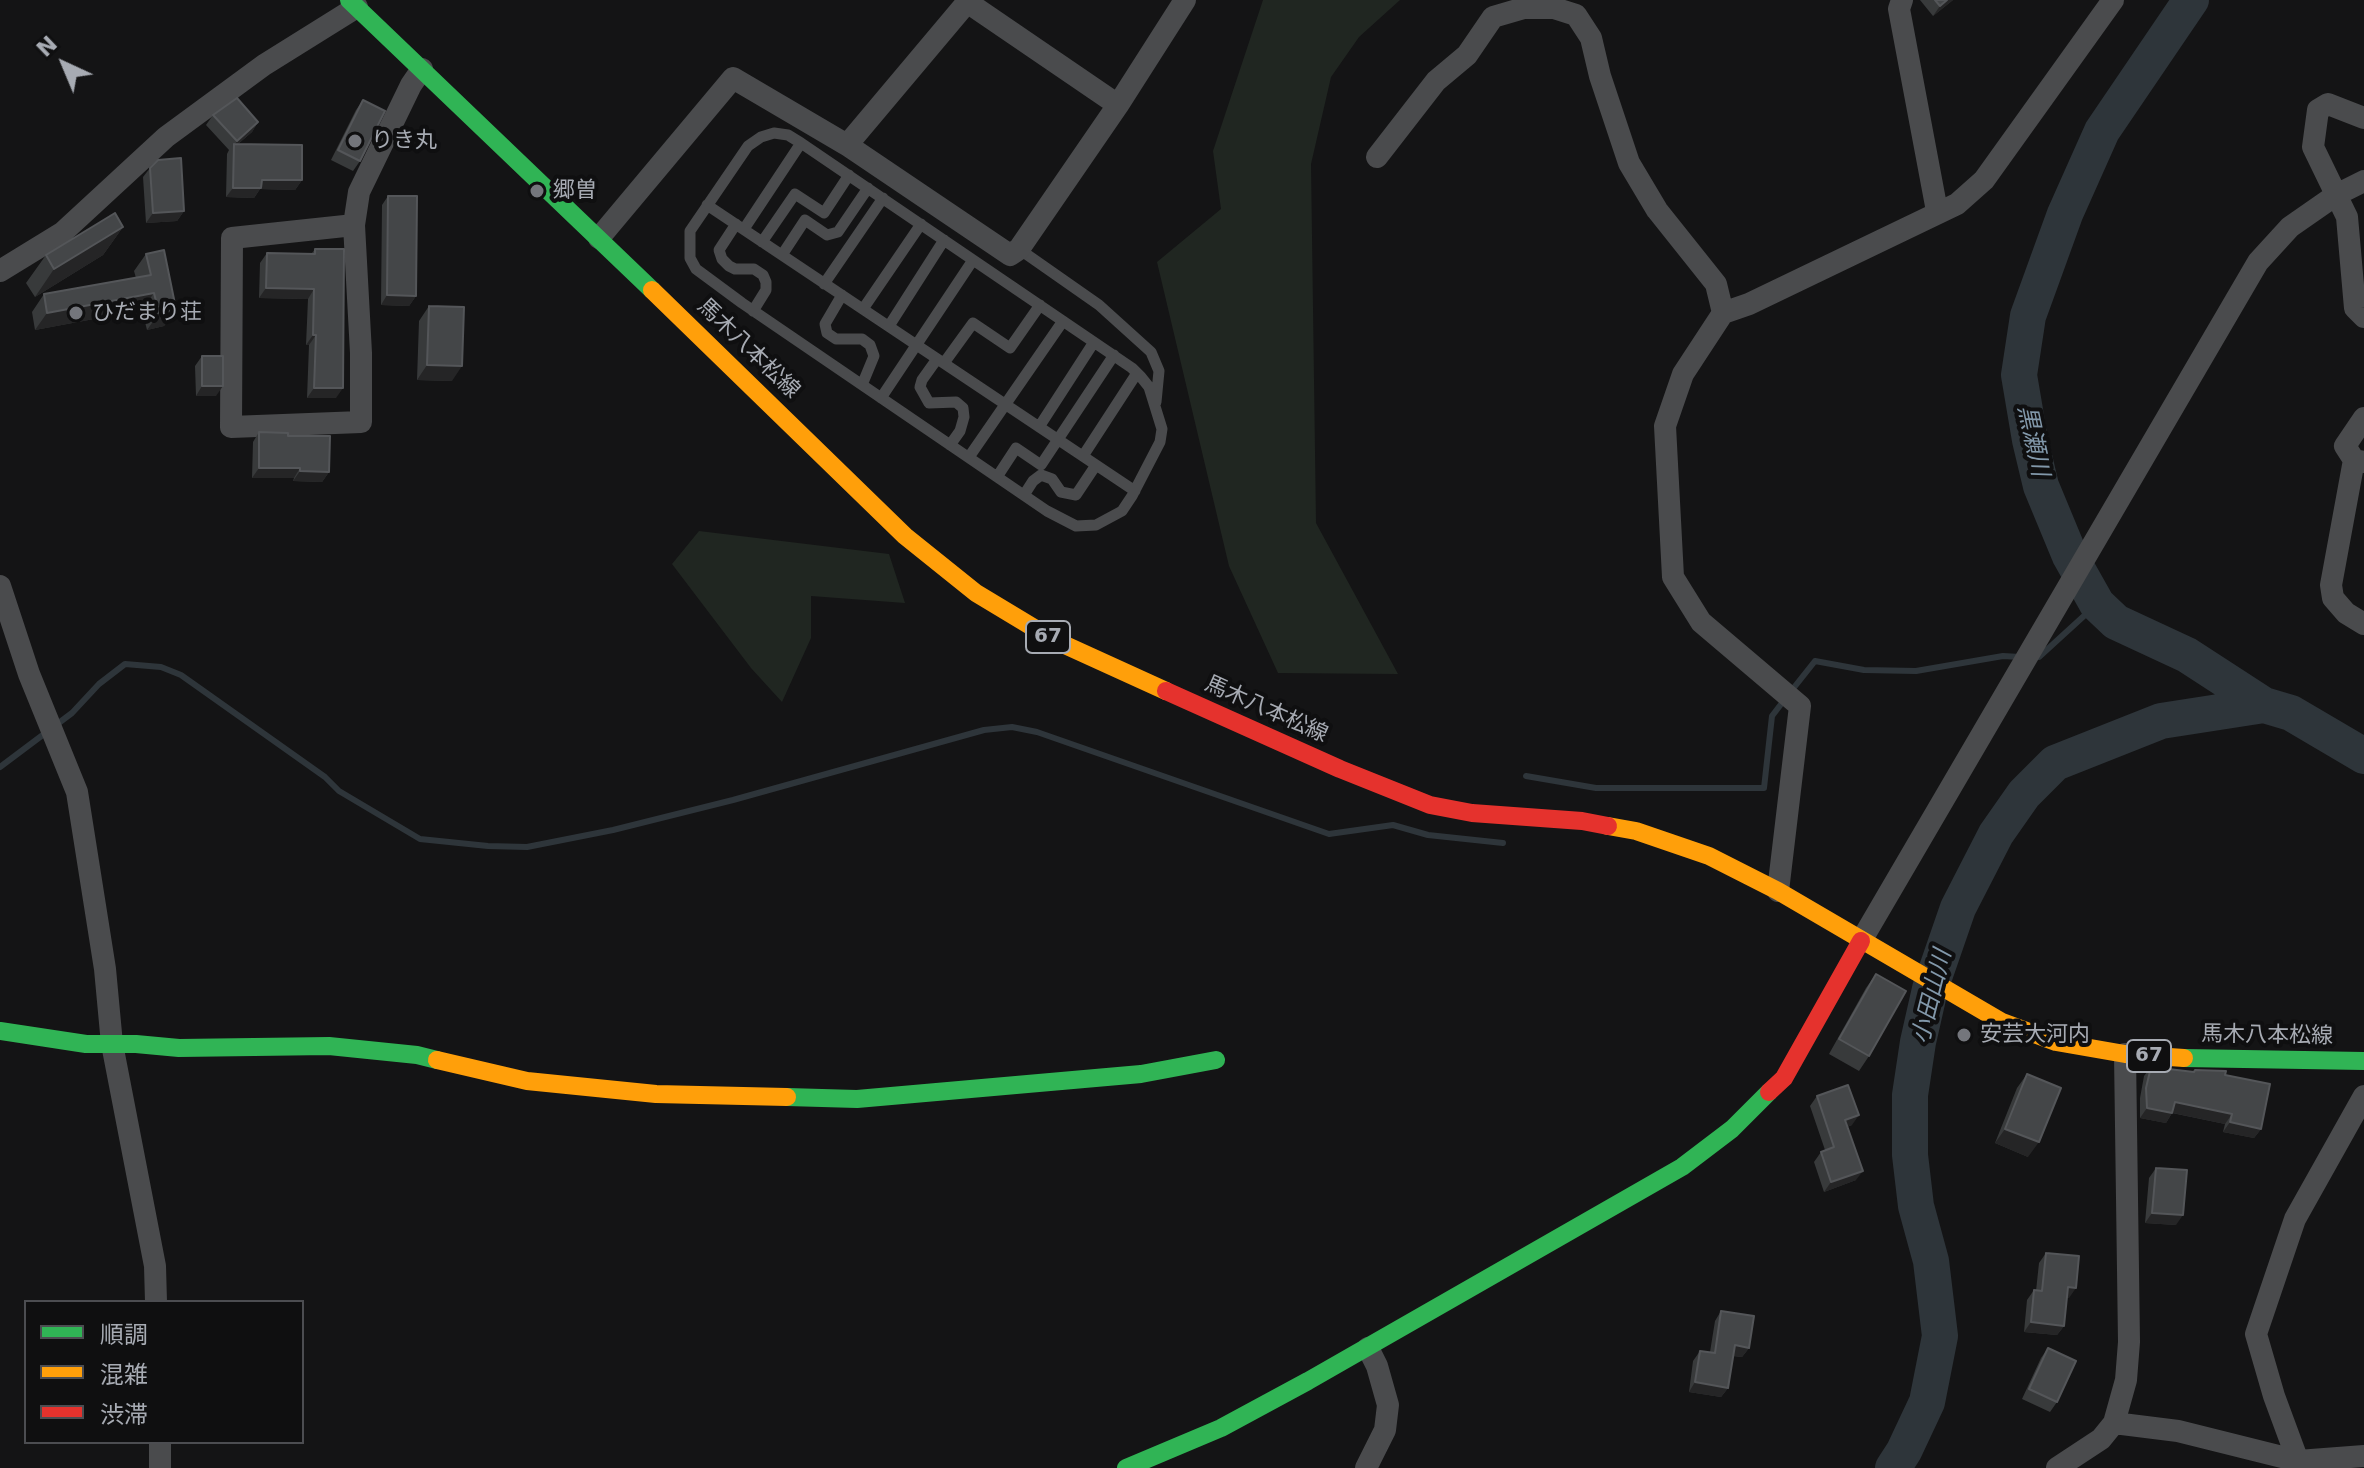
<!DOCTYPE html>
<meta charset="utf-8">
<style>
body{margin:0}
#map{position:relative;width:2364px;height:1468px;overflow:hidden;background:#141415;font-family:"DejaVu Sans","Noto Sans JP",sans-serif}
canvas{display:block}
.legend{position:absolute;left:24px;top:1300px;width:280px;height:144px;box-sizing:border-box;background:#0f0f10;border:2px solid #4c4d51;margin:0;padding:10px 14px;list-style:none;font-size:24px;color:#a7abb3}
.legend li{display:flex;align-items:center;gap:16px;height:40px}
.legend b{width:40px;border:2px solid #4c4d51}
.north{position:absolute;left:24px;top:24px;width:80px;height:80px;-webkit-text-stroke:6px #0f0f10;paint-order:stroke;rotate:316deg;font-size:22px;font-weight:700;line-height:32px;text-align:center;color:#a7abb3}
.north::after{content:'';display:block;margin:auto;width:28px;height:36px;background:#a7abb3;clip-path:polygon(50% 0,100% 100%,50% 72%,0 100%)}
</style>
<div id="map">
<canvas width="2364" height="1468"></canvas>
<ul class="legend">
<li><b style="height:10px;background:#30b455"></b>順調</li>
<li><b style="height:10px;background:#ff9f0a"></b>混雑</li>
<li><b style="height:10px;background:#e5322d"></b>渋滞</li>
</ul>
<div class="north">N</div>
</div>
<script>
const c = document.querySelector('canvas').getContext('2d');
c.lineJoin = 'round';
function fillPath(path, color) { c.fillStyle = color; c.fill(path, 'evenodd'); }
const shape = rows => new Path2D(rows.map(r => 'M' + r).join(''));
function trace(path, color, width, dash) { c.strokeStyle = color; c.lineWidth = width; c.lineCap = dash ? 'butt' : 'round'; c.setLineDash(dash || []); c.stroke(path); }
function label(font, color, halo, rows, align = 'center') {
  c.font = font + ' "DejaVu Sans","Noto Sans JP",sans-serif'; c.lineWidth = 8; c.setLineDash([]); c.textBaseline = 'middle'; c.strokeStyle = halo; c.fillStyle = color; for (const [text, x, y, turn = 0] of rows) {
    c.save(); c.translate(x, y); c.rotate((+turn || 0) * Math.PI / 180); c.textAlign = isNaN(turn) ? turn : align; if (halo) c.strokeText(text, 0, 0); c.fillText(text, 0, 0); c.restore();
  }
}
const green = shape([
 [1263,0,1400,0,1359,37,1331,77,1311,164,1316,523,1398,674,1278,673,1229,566,1157,262,1221,209,1213,151],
 [699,531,889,554,905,603,811,596,811,638,782,702,751,668,672,564]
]);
const stream = shape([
 [2032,657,2039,657,2097,604],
 [1792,690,1815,661,1864,670,1916,671,2003,656,2020,657],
 [0,767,72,713,99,684,125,664,161,667,181,675,325,777,339,791,420,839,488,846,527,847,613,830,733,800,984,730,1012,727,1037,732,1329,834,1393,825,1428,835,1503,843],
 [1526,776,1596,788,1764,788,1772,716,1785,699]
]);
const river = shape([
 [2191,0,2102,131,2065,214,2028,316,2019,375,2030,440,2041,486,2070,556,2097,604,2116,622,2187,655,2264,705,2291,713,2364,756],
 [1893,1468,1904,1451,1927,1402,1940,1336,1931,1261,1916,1206,1910,1155,1910,1095,1918,1042,1930,989,1958,908,1996,834,2024,794,2055,763,2161,721,2264,705]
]);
const lane = shape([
 [774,133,788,135,801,143,1132,368,1141,377,1149,387,1162,429,1160,442,1132,496,1122,511,1096,525,1076,526,1047,511,742,303,696,269,690,258,690,231,748,146,761,137,774,133],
 [707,205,1135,491],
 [736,224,719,250,722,259,729,266,735,269,754,269,763,275,766,282,766,290,753,311],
 [744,229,801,143],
 [762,242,795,194,824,213,849,175],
 [1019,249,1099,305,1151,352,1159,371,1156,402],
 [782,255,805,220,827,235,838,232,868,188],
 [824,284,883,198],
 [842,295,825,324,827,333,836,339,862,339,870,345,874,356,862,385],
 [863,309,921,224],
 [889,326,944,240],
 [937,359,922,380,920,387,929,403,956,402,963,408,964,417,960,431,950,445],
 [944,363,973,323,1010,348,1040,305],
 [881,398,973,260],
 [1039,427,1094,342],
 [1083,456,1137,373],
 [969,457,1063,321],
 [997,477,1016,448,1041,465,1114,355],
 [1024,495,1033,481,1041,475,1052,479,1061,492,1076,495,1096,465]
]);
const street = shape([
 [1902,0,1899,9,1937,211],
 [967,2,1118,105],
 [2364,118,2328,104,2318,110,2313,147,2347,217,2355,308,2364,317],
 [847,145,969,0],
 [1377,157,1436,81,1467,55,1493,17,1524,8,1554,8,1576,15,1591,38,1600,76,1629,163,1657,210,1716,284,1723,313],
 [354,225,361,353,361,422,231,427,232,238,354,225],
 [354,225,359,192,411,85,422,69],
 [599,238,733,78,847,145,1010,255,1019,249,1118,105,1185,0],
 [0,271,62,233,166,137,264,65,357,7],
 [2364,418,2345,446,2354,460,2364,462],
 [2354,460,2331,585,2333,598,2346,613,2364,624],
 [0,586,29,674,77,792,105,969,112,1044,155,1266,156,1302],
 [1778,891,1800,706,1701,622,1673,577,1665,426,1683,374,1723,313,1749,304,1957,204,1984,180,2113,0],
 [1861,941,2258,262,2290,227,2336,195,2364,181],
 [2114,1423,2178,1431,2298,1461,2364,1456],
 [160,1442,160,1468],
 [2298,1461,2274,1396,2256,1334,2295,1219,2364,1096],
 [1366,1468,1385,1430,1388,1405,1377,1366,1368,1348],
 [2057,1468,2101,1439,2114,1423,2126,1380,2129,1342,2125,1054]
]);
const fast = shape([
 [349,0,652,290],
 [0,1031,86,1044,136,1044,179,1048,329,1046,417,1055,437,1060],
 [2184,1058,2364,1061],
 [787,1097,857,1099,1141,1074,1216,1060],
 [1126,1468,1221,1428,1308,1381,1682,1167,1732,1129,1769,1092]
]);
const slow = shape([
 [652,290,905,536,976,593,1054,640,1166,691],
 [1608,826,1636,831,1709,856,1778,891,2002,1022,2056,1042,2125,1054,2184,1058],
 [437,1060,527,1081,656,1094,787,1097]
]);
const jam = shape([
 [1166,691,1340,769,1430,805,1472,813,1582,821,1608,826],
 [1769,1092,1784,1078,1861,941]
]);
const wall = shape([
 [1920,0,1953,0,1933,16],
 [363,100,360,161,353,171,331,160,356,110],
 [213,115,258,122,252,132,238,144,302,180,295,190,260,189,254,198,226,197,227,154,229,150,206,125],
 [150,168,184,211,177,221,146,223,143,177],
 [388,196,416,296,409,306,381,305,382,205],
 [123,227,103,255,35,297,26,283,46,255],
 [315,249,336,398,307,398,309,345,306,345,308,299,259,298,260,263,267,253,312,253],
 [146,254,176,309,164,326,147,330,142,310,35,330,32,312,44,294,136,278,134,271],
 [429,306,452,381,417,380,419,321],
 [202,356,216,396,196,396,195,366],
 [259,432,288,436,329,472,322,482,293,481,294,478,252,478,253,442],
 [1876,974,1869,1056,1859,1071,1829,1054,1866,988],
 [2151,1067,2193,1072,2195,1070,2225,1075,2261,1129,2254,1138,2223,1132,2225,1124,2172,1113,2166,1123,2140,1118,2140,1098,2144,1076],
 [2027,1074,2028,1157,1995,1143,2017,1088],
 [1817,1096,1852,1125,1847,1127,1856,1180,1824,1192,1814,1162,1821,1152,1825,1150,1810,1106],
 [2156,1168,2176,1225,2145,1223,2149,1178],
 [2046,1253,2069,1298,2067,1298,2064,1326,2057,1335,2024,1332,2027,1300,2034,1290,2036,1291,2039,1263],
 [1721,1311,1749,1348,1742,1357,1733,1356,1728,1388,1721,1397,1689,1392,1693,1361,1700,1351,1710,1352,1715,1321],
 [2048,1348,2057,1402,2050,1412,2022,1399,2041,1358]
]);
const shadedWall = shape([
 [1947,0,1953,0,1933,16,1940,6],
 [258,122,252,132,233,148,237,141],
 [262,180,302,180,295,190,260,189,254,198,226,197,233,188],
 [184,211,177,221,146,223,153,213],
 [123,227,103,255,35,297,54,269],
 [266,288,314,289,308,299,259,298],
 [154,293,142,310,35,330,47,313],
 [387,295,416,296,409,306,381,305],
 [176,309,164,326,147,330,159,313],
 [313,335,316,335,309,345,306,345],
 [427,365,462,366,452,381,417,380],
 [202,386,223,386,216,396,196,396],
 [314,388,343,388,336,398,307,398],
 [259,468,300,468,294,478,252,478],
 [300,471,329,472,322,482,293,481],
 [2175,1102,2232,1114,2225,1124,2168,1112],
 [2147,1108,2172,1113,2166,1123,2140,1118],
 [1859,1115,1852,1125,1838,1130,1845,1120],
 [2230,1122,2261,1129,2254,1138,2223,1132],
 [2005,1129,2039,1142,2028,1157,1995,1143],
 [1863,1171,1856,1180,1824,1192,1831,1182],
 [2152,1213,2183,1215,2176,1225,2145,1223],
 [2068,1287,2076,1288,2069,1298,2061,1297],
 [2031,1322,2064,1326,2057,1335,2024,1332],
 [1735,1345,1749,1348,1742,1357,1728,1355],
 [1695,1382,1728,1388,1721,1397,1689,1392]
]);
const building = shape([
 [1935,0,1947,0,1940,6,1935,0],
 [237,98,258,122,237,141,213,115,237,98],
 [363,100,385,111,360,161,338,150,363,100],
 [234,144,302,145,302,180,262,180,261,188,233,188,234,144],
 [181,158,184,211,153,213,150,168,158,160,181,158],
 [388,196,417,196,416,296,387,295,388,196],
 [115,213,123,227,54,269,46,255,115,213],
 [315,249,344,249,343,388,314,388,316,335,313,335,314,289,266,288,267,253,315,254,315,249],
 [164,250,176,309,159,313,154,293,47,313,44,294,151,275,146,254,164,250],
 [429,306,464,307,462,366,427,365,429,306],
 [202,356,223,356,223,386,202,386,202,356],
 [259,432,288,433,288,436,330,436,329,472,300,471,300,468,259,468,259,432],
 [1876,974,1906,991,1869,1056,1839,1039,1876,974],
 [2151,1067,2194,1072,2195,1070,2226,1071,2225,1075,2270,1084,2261,1129,2230,1122,2232,1114,2175,1102,2172,1113,2147,1108,2146,1088,2151,1067],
 [2027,1074,2061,1088,2039,1142,2005,1129,2027,1074],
 [1848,1085,1859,1115,1845,1120,1863,1171,1831,1182,1821,1152,1834,1147,1817,1096,1848,1085],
 [2156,1168,2187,1170,2183,1215,2152,1213,2156,1168],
 [2046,1253,2079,1256,2076,1288,2068,1287,2064,1326,2031,1322,2034,1290,2042,1291,2046,1253],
 [1721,1311,1754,1316,1749,1348,1735,1345,1728,1388,1695,1382,1700,1351,1715,1353,1721,1311],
 [2048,1348,2076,1361,2057,1402,2029,1389,2048,1348]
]);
const markers = [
 [355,141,8,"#74767c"],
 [537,191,8,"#74767c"],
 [76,313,8,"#74767c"],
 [1964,1035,8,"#74767c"]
];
const shields = [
 [1048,637,44],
 [2149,1056,44]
];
const shieldNames = [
 ["67",1048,637],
 ["67",2149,1056]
];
const poiNames = [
 ["りき丸",371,141],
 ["郷曽",553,191],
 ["ひだまり荘",92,313],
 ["安芸大河内",1980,1035]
];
const streetNames = [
 ["馬木八本松線",748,349,44],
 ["馬木八本松線",1266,710,24],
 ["馬木八本松線",2267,1036,1]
];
const waterNames = [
 ["黒瀬川",2032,441,78],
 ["小田山川",1933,997,-76]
];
fillPath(green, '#202621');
trace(stream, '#2e353a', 6);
trace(river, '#2e353a', 36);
trace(lane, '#4a4b4d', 11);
trace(street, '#4a4b4d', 22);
trace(fast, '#30b455', 18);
trace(slow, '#ff9f0a', 18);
trace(jam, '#e5322d', 18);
fillPath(wall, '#383a3b');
fillPath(shadedWall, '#252526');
fillPath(building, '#444648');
trace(building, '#545659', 2);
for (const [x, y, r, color] of markers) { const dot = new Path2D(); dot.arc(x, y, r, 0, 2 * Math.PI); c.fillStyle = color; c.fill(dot); trace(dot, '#0f0f10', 3); }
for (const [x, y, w] of shields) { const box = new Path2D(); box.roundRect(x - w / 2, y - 16, w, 32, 6); c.fillStyle = '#0f0f10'; c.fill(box); trace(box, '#a7abb3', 2); }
label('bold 20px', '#a7abb3', null, shieldNames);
label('22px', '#a7abb3', '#0f0f10', poiNames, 'left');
label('22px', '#a7abb3', '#0f0f10', streetNames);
label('italic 24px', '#8298aa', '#0f0f10', waterNames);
</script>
